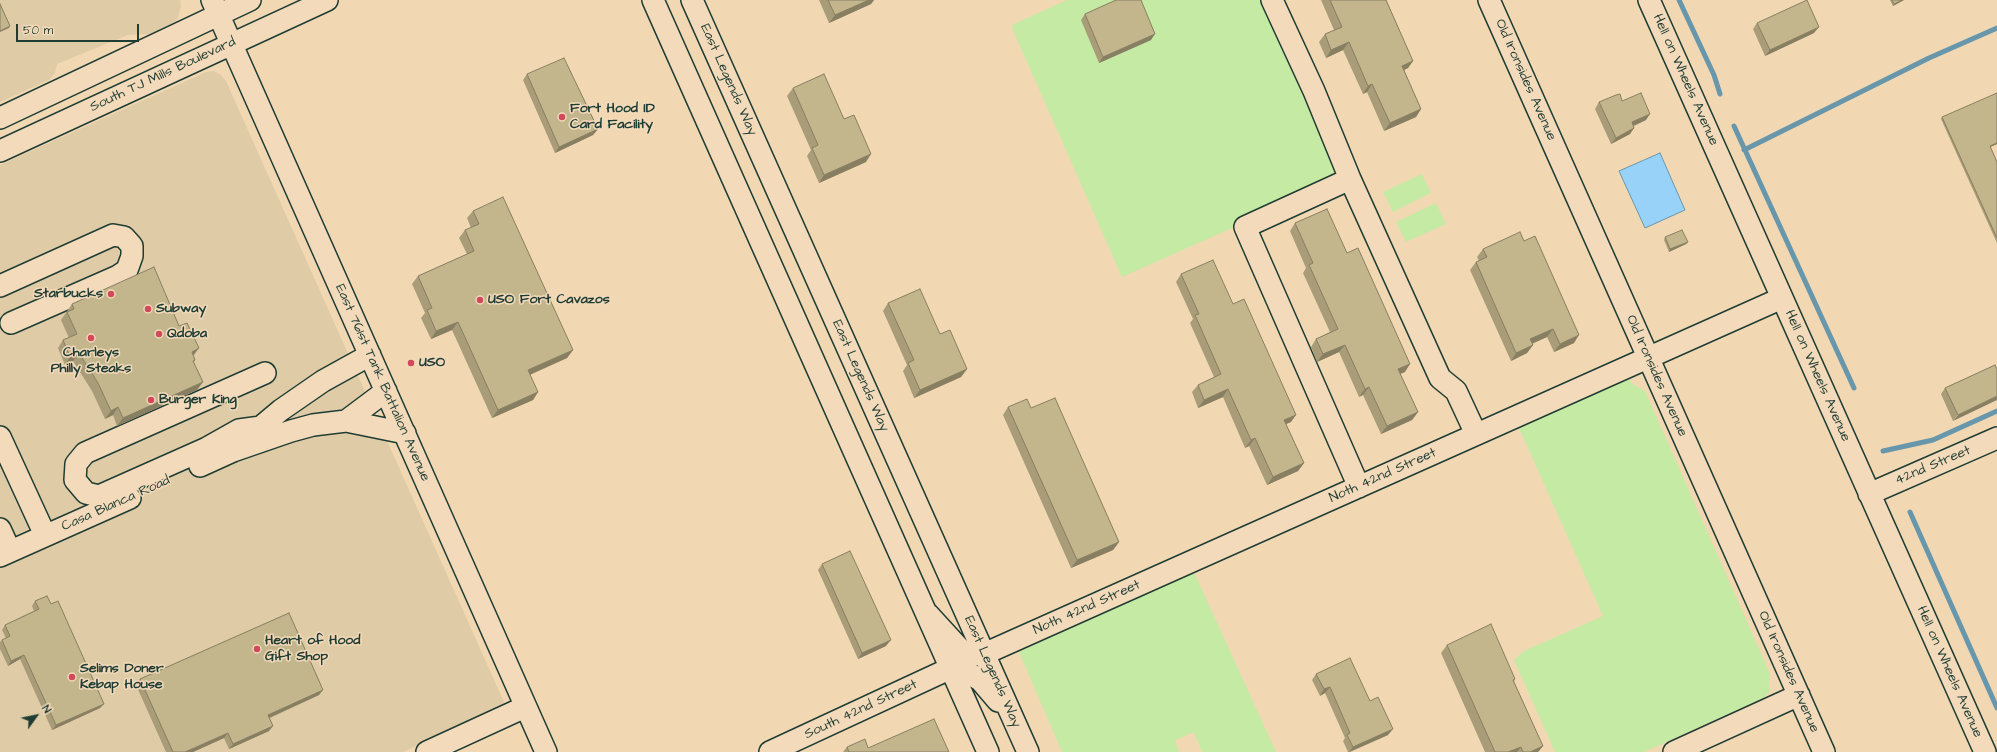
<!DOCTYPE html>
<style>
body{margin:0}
#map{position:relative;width:1997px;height:752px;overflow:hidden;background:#f1d8b3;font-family:"Architects Daughter",sans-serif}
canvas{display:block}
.north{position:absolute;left:16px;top:696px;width:40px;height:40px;-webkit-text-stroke:3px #f3daba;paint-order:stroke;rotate:57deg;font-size:11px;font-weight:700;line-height:16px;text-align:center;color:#1f3d34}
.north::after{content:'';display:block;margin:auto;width:14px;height:18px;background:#1f3d34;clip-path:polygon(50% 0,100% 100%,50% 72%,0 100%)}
.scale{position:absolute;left:16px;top:24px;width:123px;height:18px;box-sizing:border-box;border:2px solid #1f3d34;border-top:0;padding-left:5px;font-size:12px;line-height:14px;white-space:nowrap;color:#1f3d34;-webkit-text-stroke:3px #f3daba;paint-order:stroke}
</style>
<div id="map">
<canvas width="1997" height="752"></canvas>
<div class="north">N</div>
<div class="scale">50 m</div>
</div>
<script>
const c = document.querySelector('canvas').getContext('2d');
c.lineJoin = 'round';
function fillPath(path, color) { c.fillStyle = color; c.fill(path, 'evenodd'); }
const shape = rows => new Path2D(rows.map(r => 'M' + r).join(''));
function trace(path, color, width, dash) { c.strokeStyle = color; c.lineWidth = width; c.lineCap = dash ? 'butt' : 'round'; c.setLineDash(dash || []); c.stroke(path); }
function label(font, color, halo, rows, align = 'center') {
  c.font = font + ' "Architects Daughter",sans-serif'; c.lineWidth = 3; c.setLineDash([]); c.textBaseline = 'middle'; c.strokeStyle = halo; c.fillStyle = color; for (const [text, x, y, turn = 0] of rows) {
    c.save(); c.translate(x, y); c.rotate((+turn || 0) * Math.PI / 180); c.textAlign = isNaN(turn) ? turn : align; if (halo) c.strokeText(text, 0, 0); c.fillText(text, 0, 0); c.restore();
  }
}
const built = shape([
 [0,0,180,0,181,6,178,18,173,23,150,34,128,35,57,64,55,73,49,80,0,102],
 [213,71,221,75,226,81,504,702,503,705,403,752,0,752,0,165,206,72]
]);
const green = shape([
 [1067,0,1266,0,1337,167,1332,178,1322,188,1122,277,1012,28,1012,25],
 [1422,174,1431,193,1393,212,1383,192],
 [1436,203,1446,224,1406,242,1396,222],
 [1626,380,1631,380,1631,383,1645,391,1770,674,1769,687,1771,691,1763,698,1644,752,1555,752,1514,660,1524,651,1603,616,1519,428],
 [1194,572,1276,752,1202,752,1194,732,1175,740,1179,752,1062,752,1019,652]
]);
const water = shape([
 [1660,153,1685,210,1645,228,1619,171,1660,153]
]);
const stream = shape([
 [1679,0,1714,75,1720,94],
 [1734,126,1854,388],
 [1744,150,1929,58,1997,28],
 [1883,451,1933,440,1997,411],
 [1910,512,1997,708]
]);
const minor = shape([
 [212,0,546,752],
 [653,0,988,752],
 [692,0,1028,752],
 [1272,0,1314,91,1350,179,1440,378,1456,391,1476,434],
 [1489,0,1824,752],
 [1649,0,1985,752],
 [0,118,250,0],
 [0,151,327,0],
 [1350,179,1245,227,1359,487],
 [0,286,113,235,124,237,132,246,132,256,127,270,118,276,11,323],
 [346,421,405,433],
 [261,427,239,430,207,448,99,496,86,493,75,480,76,464,85,453,265,373],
 [250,436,281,410,323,381,370,355],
 [0,437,45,535],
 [200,466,233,451,291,431,313,425,346,421,386,391],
 [1869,494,1997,438],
 [0,529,10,551],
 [0,556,130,498],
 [928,614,961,650,970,655,984,654,1782,298],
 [951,668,967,672,980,680,998,701],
 [427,752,525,707],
 [770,752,951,668],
 [1674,752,1799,695]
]);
const wall = shape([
 [819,0,874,0,871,4,829,23],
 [1321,0,1386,0,1413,61,1408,68,1404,70,1421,109,1416,117,1384,131,1367,92,1363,94,1343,50,1326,58,1319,42,1325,34,1334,30],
 [1890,0,1904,0,1893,6],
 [1085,14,1151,40,1099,63,1081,20],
 [1757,23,1814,33,1765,56,1753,29],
 [527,74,598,129,593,135,555,153,523,80],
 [793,88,844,119,866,162,819,183,807,156,811,150,787,96],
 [1622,101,1646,120,1634,126,1634,128,1630,134,1611,144,1595,109,1599,102],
 [1942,117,1997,144,1990,147,1997,162,1997,243,1941,119],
 [473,211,573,350,567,358,530,375,538,392,533,400,492,418,452,330,431,339,421,318,425,313,412,284,418,276,467,254,459,238,465,230,471,228,467,218],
 [1295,223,1347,253,1405,372,1400,373,1418,412,1412,420,1381,434,1363,395,1359,397,1339,352,1317,362,1311,347,1316,339,1330,332,1303,273,1306,268,1290,231],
 [1665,237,1688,242,1686,244,1669,252,1664,240],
 [1483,249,1574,343,1554,352,1547,337,1532,344,1533,345,1527,353,1511,361,1470,270,1476,262,1479,261,1477,257],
 [1181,274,1233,304,1291,422,1286,424,1304,463,1298,471,1267,485,1249,446,1245,448,1223,397,1198,408,1192,392,1198,385,1214,377,1190,323,1193,319,1176,282],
 [888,303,940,334,967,369,961,377,914,398,903,371,907,365,883,311],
 [72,304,179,326,195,360,194,362,197,390,117,426,113,415,105,419,92,391,73,361,65,365,58,348,63,340,69,338,61,320],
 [1995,365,1953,421,1941,394,1945,388],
 [1008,407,1119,542,1113,550,1071,568,1003,415],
 [822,564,886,646,858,659,818,570],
 [35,601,100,708,52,730,20,659,8,666,0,649,0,642,2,640,6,638,2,630,5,625,34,611,32,606],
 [1447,645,1515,679,1514,682,1543,746,1538,752,1485,752,1441,653],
 [1316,674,1370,701,1388,735,1350,752,1348,752,1343,741,1345,738,1325,693,1320,696,1312,680],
 [140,679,319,695,270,718,269,731,229,749,224,738,193,752,166,752,136,685],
 [847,747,868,748,949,752,843,752]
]);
const shadedWall = shape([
 [869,0,874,0,871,4,829,23,835,15],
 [1902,0,1904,0,1893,6,1894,4],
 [10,26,9,28,0,32,0,31],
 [1819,27,1814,33,1765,56,1770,50],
 [1155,34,1151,40,1099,63,1103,57],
 [1349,42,1343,50,1326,58,1331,50],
 [1413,61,1408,68,1396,74,1402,66],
 [1372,84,1367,92,1363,94,1368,86],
 [1421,109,1416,117,1384,131,1390,123],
 [1650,114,1646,120,1628,128,1632,122],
 [1634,128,1630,134,1611,144,1616,138],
 [598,129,593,135,555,153,559,147],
 [1997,143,1997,144,1988,148,1990,146],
 [871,154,866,162,819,183,824,175],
 [1688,242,1686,244,1669,252,1670,249],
 [458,322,452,330,431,339,436,331],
 [1553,329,1547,337,1524,347,1530,339],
 [1579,335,1574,343,1554,352,1560,344],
 [1345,345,1339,352,1317,362,1323,354],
 [1533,345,1527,353,1511,361,1516,353],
 [199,348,193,356,192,352],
 [573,350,567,358,522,378,528,370],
 [79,353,73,361,65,365,70,357],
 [1410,364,1405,372,1393,377,1398,369],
 [967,369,961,377,914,398,920,390],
 [203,382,197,390,117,426,123,418],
 [1369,387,1363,395,1359,397,1365,389],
 [1228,389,1223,397,1198,408,1204,400],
 [538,392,533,400,492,418,498,410],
 [1997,396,1997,400,1953,421,1958,415],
 [118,407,113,415,105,419,111,411],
 [1418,412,1412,420,1381,434,1387,426],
 [1296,415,1291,422,1279,427,1284,420],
 [1255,438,1249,446,1245,448,1251,440],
 [1304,463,1298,471,1267,485,1273,477],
 [1119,542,1113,550,1071,568,1077,560],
 [891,640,886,646,858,659,862,653],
 [24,655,20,659,8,666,11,661],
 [1330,687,1325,693,1320,696,1324,689],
 [323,690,319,695,264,720,268,715],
 [104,704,100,708,52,730,56,725],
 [273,726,269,731,229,749,233,744],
 [1393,729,1388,735,1349,752,1353,747],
 [228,733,224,738,193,752,185,752],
 [1543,746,1538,752,1530,752],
 [1521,747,1517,752,1508,752]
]);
const building = shape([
 [828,0,869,0,835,15,828,0],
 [1116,0,1141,0,1155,34,1103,57,1085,14,1116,0],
 [1330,0,1386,0,1413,61,1402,66,1421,109,1390,123,1372,84,1368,86,1349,42,1331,50,1325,34,1342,27,1330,0],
 [1807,0,1819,27,1770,50,1757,23,1807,0],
 [1892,0,1902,0,1894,4,1892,0],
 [0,4,10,26,0,31,0,4],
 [564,58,598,129,559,147,527,74,564,58],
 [824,74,844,119,854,115,871,154,824,175,812,148,818,145,793,88,824,74],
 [1641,93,1650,114,1632,122,1634,128,1616,138,1599,102,1616,95,1620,94,1622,101,1641,93],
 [1997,93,1997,143,1990,146,1997,162,1997,238,1942,117,1997,93],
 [503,197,573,350,528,370,538,392,498,410,458,322,436,331,427,310,432,308,418,276,474,251,465,230,479,224,473,211,503,197],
 [1327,209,1347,253,1358,248,1410,364,1398,369,1418,412,1387,426,1369,387,1365,389,1345,345,1323,354,1316,339,1338,329,1309,265,1313,263,1295,223,1327,209],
 [1682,230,1688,242,1670,249,1665,237,1682,230],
 [1520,232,1524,241,1535,236,1579,335,1560,344,1553,329,1530,339,1533,345,1516,353,1476,262,1487,257,1483,249,1520,232],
 [1213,260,1233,304,1244,299,1296,415,1284,420,1304,463,1273,477,1255,438,1251,440,1228,389,1204,400,1198,385,1221,374,1195,315,1199,314,1181,274,1213,260],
 [154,267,179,326,187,323,199,348,192,352,195,360,193,361,203,382,123,418,118,407,111,411,98,383,79,353,70,357,63,340,77,334,67,312,74,309,72,304,154,267],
 [920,289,940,334,950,330,967,369,920,390,908,363,914,360,888,303,920,289],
 [1995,365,1997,369,1997,396,1958,415,1945,388,1995,365],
 [1055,398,1119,542,1077,560,1008,407,1027,399,1031,408,1055,398],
 [850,551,891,640,862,653,822,564,850,551],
 [47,596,51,604,58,601,104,704,56,725,24,655,11,661,2,640,10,636,5,625,39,609,35,601,47,596],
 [289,613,323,690,268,715,273,726,233,744,228,733,185,752,173,752,140,679,289,613],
 [1491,624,1515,679,1513,680,1543,746,1530,752,1523,752,1521,747,1508,752,1495,752,1447,645,1491,624],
 [1350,658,1370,701,1378,697,1393,729,1353,747,1347,735,1350,733,1330,687,1324,689,1316,674,1350,658],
 [934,719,949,752,849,752,847,747,865,739,868,748,934,719]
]);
const markers = [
 [562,117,4,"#d1495b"],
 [111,294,4,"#d1495b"],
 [480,300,4,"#d1495b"],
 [148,309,4,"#d1495b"],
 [159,334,4,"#d1495b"],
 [91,338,4,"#d1495b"],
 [411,363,4,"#d1495b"],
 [151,400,4,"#d1495b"],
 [257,649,4,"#d1495b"],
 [72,677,4,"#d1495b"]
];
const streetNames = [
 ["South TJ Mills Boulevard",163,75,-25],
 ["East Legends Way",728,80,66],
 ["Old Ironsides Avenue",1525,80,66],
 ["Hell on Wheels Avenue",1685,80,66],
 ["East Legends Way",860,376,66],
 ["Old Ironsides Avenue",1656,376,66],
 ["Hell on Wheels Avenue",1817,376,66],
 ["East 761st Tank Battalion Avenue",382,383,66],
 ["42nd Street",1933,466,-23],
 ["Noth 42nd Street",1383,476,-24],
 ["Casa Blanca Road",116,504,-24],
 ["Noth 42nd Street",1087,608,-24],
 ["East Legends Way",992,672,66],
 ["Old Ironsides Avenue",1788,672,66],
 ["Hell on Wheels Avenue",1949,672,66],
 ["South 42nd Street",861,710,-25]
];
const poiNames = [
 ["Fort Hood ID",570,109],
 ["Card Facility",570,125],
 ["Starbucks",103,294,"right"],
 ["USO Fort Cavazos",488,300],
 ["Subway",156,309],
 ["Qdoba",167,334],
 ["Charleys",91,353,"center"],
 ["Philly Steaks",91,369,"center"],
 ["USO",419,363],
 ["Burger King",159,400],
 ["Heart of Hood",265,641],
 ["Gift Shop",265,657],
 ["Selims Doner",80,669],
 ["Kebap House",80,685]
];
fillPath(built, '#dfcba5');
fillPath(green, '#c4eaa4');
fillPath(water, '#98d2f8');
trace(water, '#6896aa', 1);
trace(stream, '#6896aa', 5);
trace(minor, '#1f3d34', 24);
trace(minor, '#f3daba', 21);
fillPath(wall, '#a89d78');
fillPath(shadedWall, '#887f62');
fillPath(building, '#c3b68c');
trace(building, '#887f62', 1);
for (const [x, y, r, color] of markers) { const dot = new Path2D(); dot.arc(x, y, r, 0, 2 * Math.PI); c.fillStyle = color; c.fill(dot); trace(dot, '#f3daba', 1.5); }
label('14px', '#1f3d34', '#f3daba', streetNames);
label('bold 14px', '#1f3d34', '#f3daba', poiNames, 'left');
</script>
